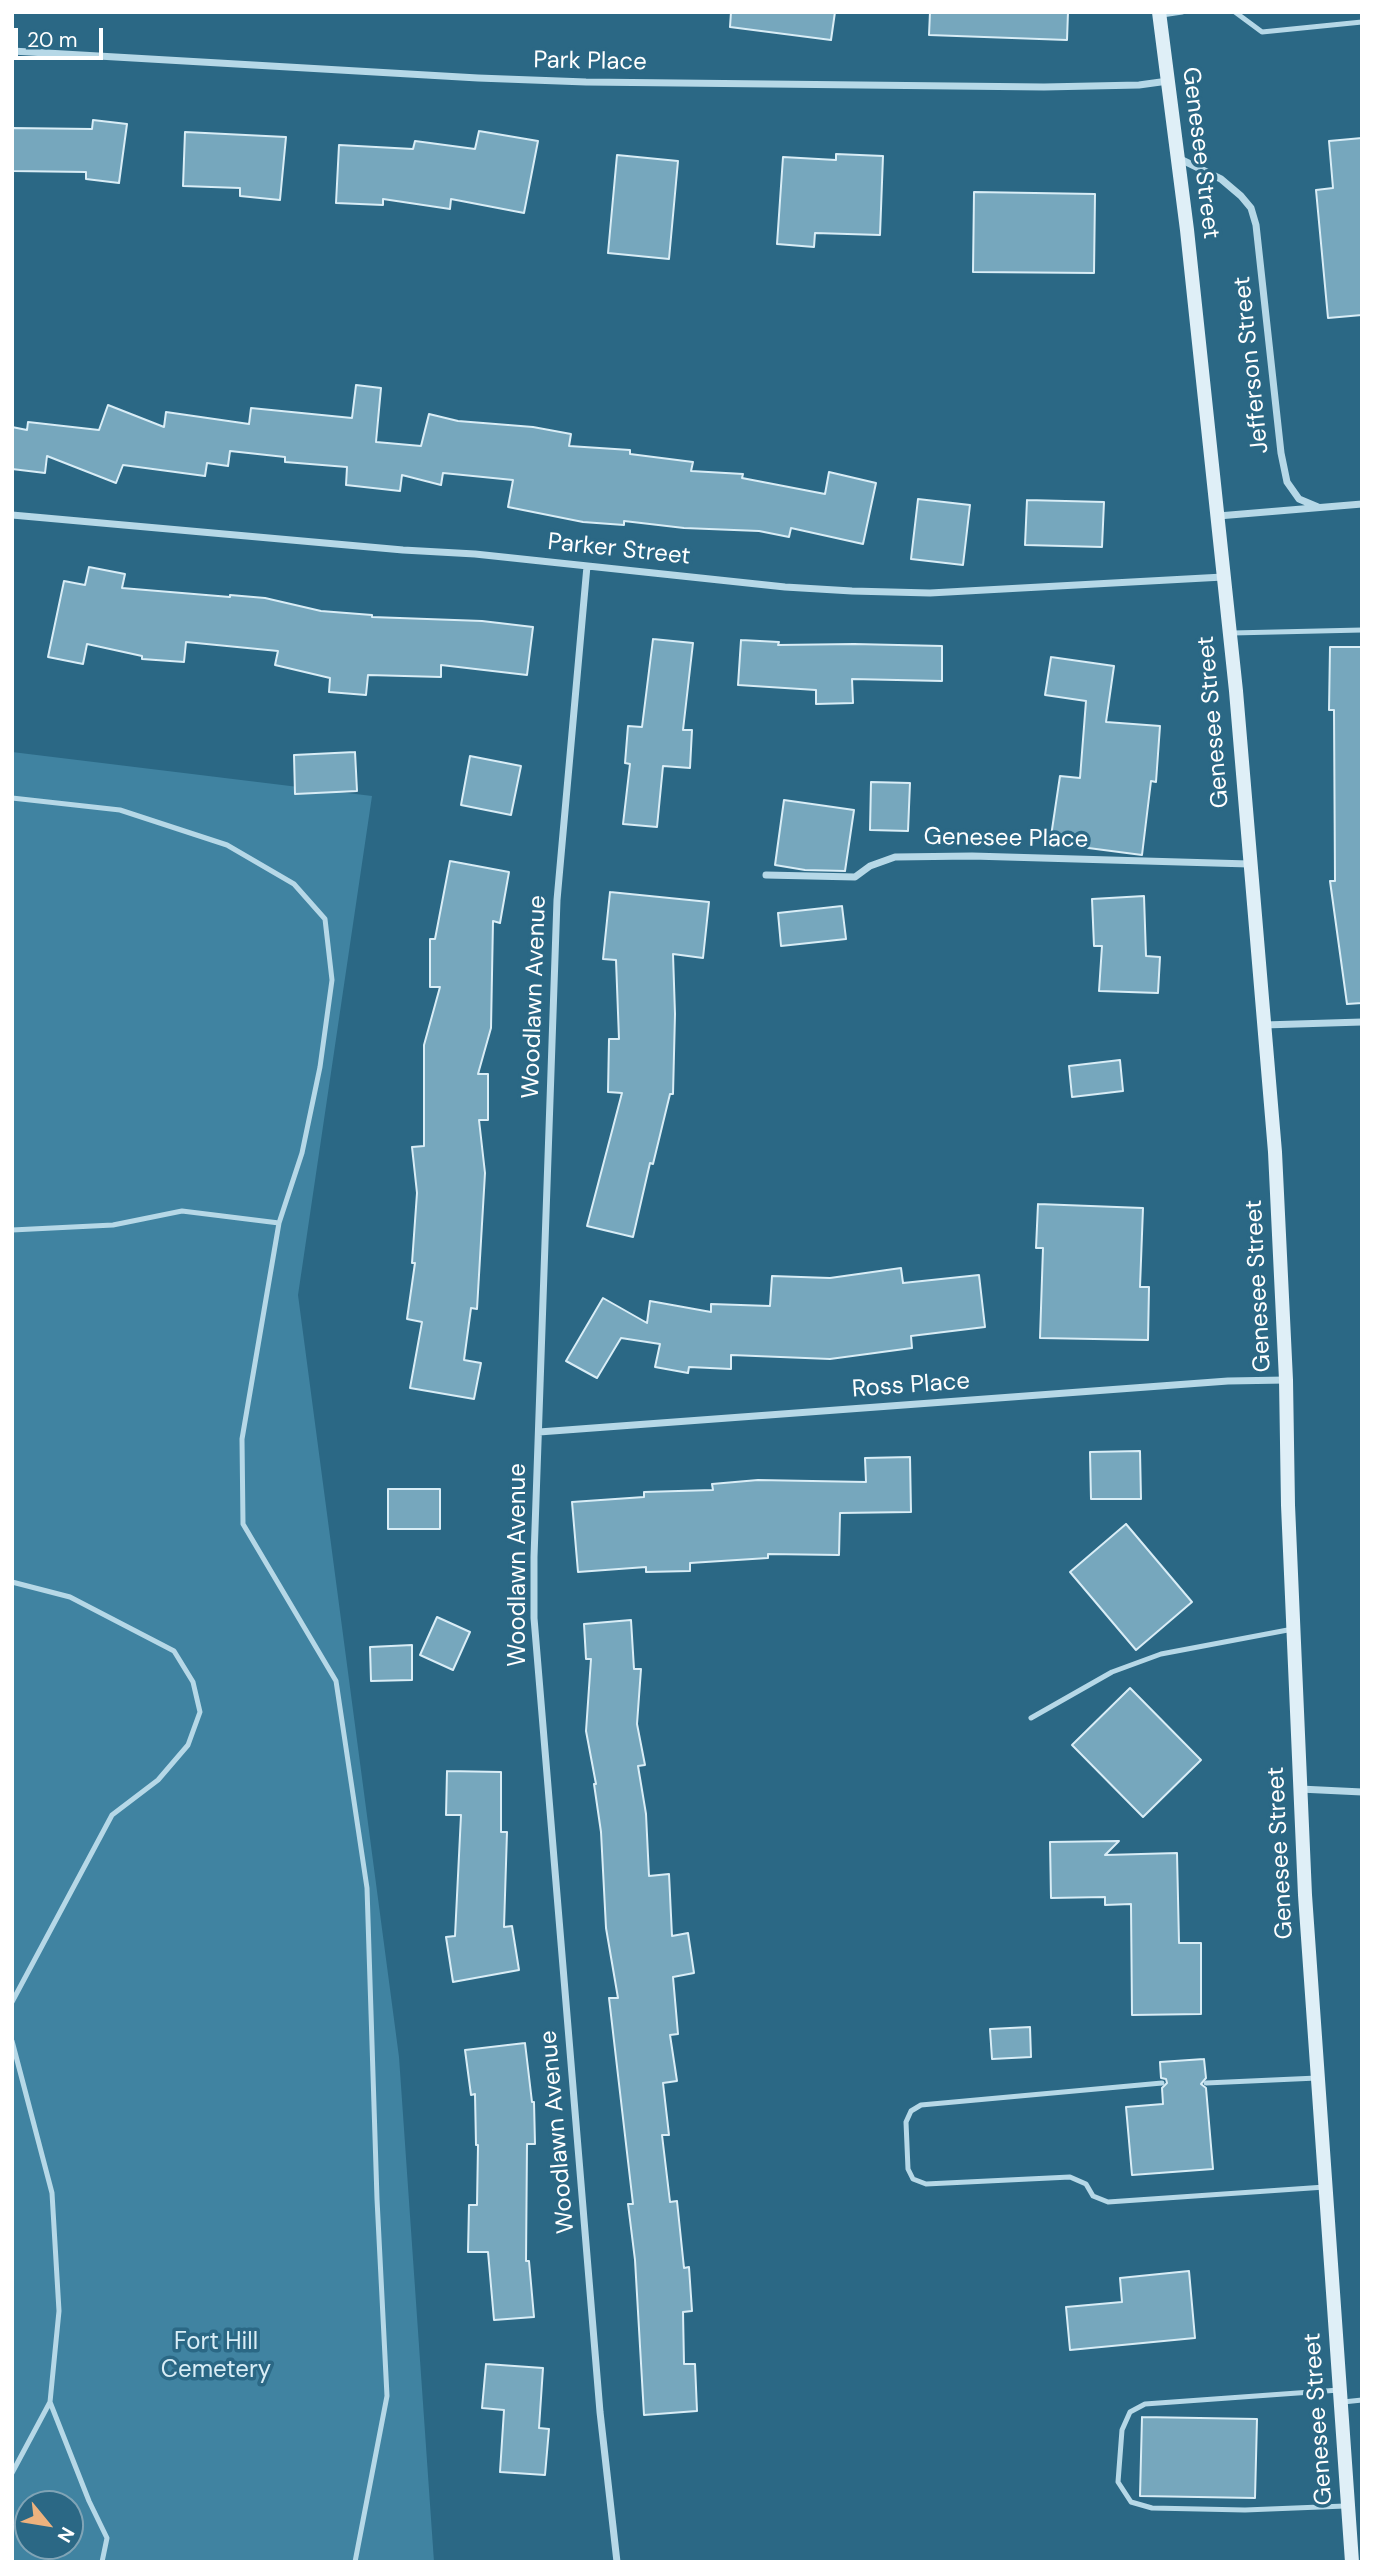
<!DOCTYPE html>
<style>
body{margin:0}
#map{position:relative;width:1374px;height:2574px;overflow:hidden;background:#2b6885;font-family:"DM Sans",sans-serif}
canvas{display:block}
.frame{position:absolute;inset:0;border:14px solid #fff;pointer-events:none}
.north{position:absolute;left:14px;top:2490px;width:70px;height:70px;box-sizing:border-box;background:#2b6885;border:2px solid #80a4b6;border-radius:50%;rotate:120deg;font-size:19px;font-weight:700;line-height:28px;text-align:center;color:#fff}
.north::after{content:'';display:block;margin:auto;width:24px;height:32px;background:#edb27e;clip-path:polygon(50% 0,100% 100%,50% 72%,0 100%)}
.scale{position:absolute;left:14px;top:28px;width:89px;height:32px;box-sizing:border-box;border:4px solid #fff;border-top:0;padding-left:9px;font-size:21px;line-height:24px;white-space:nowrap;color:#fff;-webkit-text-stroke:5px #2b6885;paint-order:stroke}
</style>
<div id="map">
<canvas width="1374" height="2574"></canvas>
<div class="frame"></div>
<div class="north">N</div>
<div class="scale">20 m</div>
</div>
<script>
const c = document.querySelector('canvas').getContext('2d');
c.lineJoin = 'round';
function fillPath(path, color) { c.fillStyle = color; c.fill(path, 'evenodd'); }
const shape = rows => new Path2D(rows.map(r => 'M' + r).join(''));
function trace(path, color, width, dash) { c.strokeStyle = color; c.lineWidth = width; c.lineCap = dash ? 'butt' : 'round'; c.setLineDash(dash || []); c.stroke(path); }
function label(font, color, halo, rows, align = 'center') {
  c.font = font + ' "DM Sans",sans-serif'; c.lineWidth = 7; c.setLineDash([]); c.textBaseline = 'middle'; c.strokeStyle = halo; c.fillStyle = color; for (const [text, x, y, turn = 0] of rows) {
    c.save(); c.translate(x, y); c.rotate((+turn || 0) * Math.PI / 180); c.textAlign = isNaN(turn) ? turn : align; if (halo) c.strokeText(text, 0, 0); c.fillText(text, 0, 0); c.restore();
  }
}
const green = shape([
 [12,752,372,796,298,1295,399,2057,434,2562,12,2562],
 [28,2504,70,2504,70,2546,28,2546]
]);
const building = shape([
 [731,12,835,12,831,40,730,27,731,12],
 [930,12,1068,12,1067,40,929,35,930,12],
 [93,120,127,124,119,183,86,179,86,172,12,171,12,128,92,129,93,120],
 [479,131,538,141,524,213,451,199,450,209,383,199,383,205,336,203,339,145,413,149,415,141,475,149,479,131],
 [185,132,286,137,280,200,240,196,240,188,183,186,185,132],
 [1362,138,1362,315,1328,318,1316,190,1333,188,1329,141,1362,138],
 [836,154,883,156,880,235,815,233,814,247,777,244,783,157,836,160,836,154],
 [617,155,678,161,669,259,608,253,617,155],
 [974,192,1095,194,1094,273,973,272,974,192],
 [356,385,381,388,376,442,421,446,429,414,458,421,533,427,571,434,569,446,630,450,630,454,693,462,691,471,743,474,742,478,825,494,829,472,876,483,863,544,791,528,789,537,759,531,684,528,624,521,624,525,583,522,508,507,513,480,443,473,441,485,402,475,400,491,346,485,347,467,285,462,285,457,230,451,228,466,207,463,205,476,123,465,116,483,47,456,45,473,12,469,12,427,27,430,28,422,99,430,108,405,164,427,166,412,249,424,251,408,352,418,356,385],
 [918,499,970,505,963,565,911,559,918,499],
 [1027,500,1104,502,1102,547,1025,545,1027,500],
 [89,567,125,574,122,588,230,597,230,595,265,598,321,611,372,615,372,617,482,621,533,627,527,675,441,665,441,677,368,675,366,695,329,692,330,678,275,665,278,651,186,642,184,662,142,659,142,656,87,644,83,664,48,657,64,581,85,585,89,567],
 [653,639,693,643,683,730,692,730,690,768,663,766,657,827,623,824,630,764,625,763,628,726,642,727,653,639],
 [741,640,779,642,778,645,854,644,942,646,942,681,852,679,853,703,816,704,816,690,738,685,741,640],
 [1330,647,1362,647,1362,1003,1347,1004,1330,881,1335,881,1334,710,1329,710,1330,647],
 [1051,657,1114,666,1106,722,1160,726,1156,782,1151,781,1142,855,1050,843,1060,776,1080,778,1086,701,1045,695,1051,657],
 [355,752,357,791,295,794,294,755,355,752],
 [470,756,521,766,511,815,461,805,470,756],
 [871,782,910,783,908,831,870,830,871,782],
 [784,800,854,810,845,871,805,870,775,865,784,800],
 [450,861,509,872,500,923,493,921,491,1028,478,1074,488,1074,488,1120,479,1120,485,1173,477,1309,471,1308,464,1360,481,1363,474,1399,410,1388,422,1322,407,1319,415,1263,412,1263,417,1193,412,1147,424,1146,424,1045,440,987,430,987,430,939,435,939,450,861],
 [610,892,709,902,703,958,673,954,675,1014,673,1094,670,1094,653,1164,650,1163,633,1237,587,1226,622,1093,608,1092,609,1039,619,1039,616,960,603,959,610,892],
 [1144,896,1146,956,1160,957,1158,993,1099,991,1102,946,1094,946,1092,899,1144,896],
 [842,906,846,939,781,946,778,913,842,906],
 [1120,1060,1123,1091,1072,1097,1069,1066,1120,1060],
 [1038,1204,1143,1208,1140,1287,1149,1287,1148,1340,1040,1338,1043,1248,1036,1248,1038,1204],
 [901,1268,903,1283,979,1275,985,1327,911,1336,912,1348,830,1359,731,1355,731,1369,689,1367,688,1373,655,1367,660,1344,621,1338,597,1378,566,1361,603,1298,647,1323,650,1301,711,1312,711,1304,770,1306,772,1276,830,1278,901,1268],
 [1140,1451,1141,1499,1091,1499,1090,1452,1140,1451],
 [910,1457,911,1512,840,1513,839,1555,768,1554,768,1558,690,1563,690,1571,646,1572,646,1567,578,1572,572,1502,644,1497,644,1492,713,1490,712,1484,758,1480,866,1482,865,1458,910,1457],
 [388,1489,440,1489,440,1529,388,1529,388,1489],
 [1126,1524,1192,1602,1136,1650,1070,1572,1126,1524],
 [437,1617,470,1632,453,1670,420,1655,437,1617],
 [631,1620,634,1669,641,1669,637,1724,645,1765,638,1766,646,1814,649,1876,669,1874,672,1936,688,1933,694,1973,673,1977,678,2034,670,2035,677,2081,663,2083,669,2135,662,2135,670,2202,677,2201,684,2268,689,2267,692,2311,683,2312,684,2364,695,2364,697,2411,644,2415,635,2260,628,2204,633,2204,609,1998,618,1998,606,1928,601,1832,594,1784,596,1784,586,1731,591,1659,586,1659,584,1624,631,1620],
 [412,1645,412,1680,371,1681,370,1647,412,1645],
 [1130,1688,1201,1760,1143,1817,1072,1745,1130,1688],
 [447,1771,501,1772,501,1832,507,1832,504,1927,512,1926,519,1970,453,1982,446,1937,455,1936,461,1815,446,1815,447,1771],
 [1119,1841,1105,1855,1177,1853,1179,1943,1201,1943,1201,2014,1132,2015,1131,1904,1105,1905,1105,1897,1051,1898,1050,1842,1119,1841],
 [1030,2027,1031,2057,992,2059,990,2029,1030,2027],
 [525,2043,532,2102,534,2102,535,2144,527,2144,526,2261,529,2261,534,2317,494,2320,488,2252,468,2252,469,2205,477,2205,478,2145,476,2145,475,2094,471,2095,465,2050,525,2043],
 [1204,2059,1206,2078,1201,2084,1206,2088,1213,2169,1132,2175,1126,2107,1163,2104,1162,2088,1167,2083,1166,2079,1161,2078,1160,2062,1204,2059],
 [1189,2271,1195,2338,1070,2350,1066,2307,1122,2302,1120,2278,1189,2271],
 [486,2364,543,2368,539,2428,549,2429,545,2475,500,2472,504,2410,482,2408,486,2364],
 [1142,2417,1257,2419,1255,2498,1140,2496,1142,2417]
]);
const lane = shape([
 [1235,12,1262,32,1362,22],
 [1162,15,1182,12],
 [1232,633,1362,630],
 [12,798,120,810,227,845,294,884,325,919,332,980,320,1067,302,1153,279,1223],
 [12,1230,113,1225,182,1211,279,1223,242,1439,243,1524,336,1681,367,1888,377,2199,387,2396,355,2562],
 [12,1582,70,1597,174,1651,193,1682,200,1712,188,1745,158,1780,112,1815,12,2002],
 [1031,1718,1112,1672,1161,1654,1293,1629],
 [12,2041,52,2193,59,2311,50,2402,12,2473],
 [1162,2083,921,2105,911,2111,906,2122,908,2169,913,2179,926,2184,1070,2177,1086,2184,1093,2196,1108,2202,1325,2187],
 [1206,2083,1317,2078],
 [1339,2390,1145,2404,1130,2412,1122,2430,1118,2482,1131,2502,1152,2508,1245,2510,1345,2506],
 [50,2402,89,2501,107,2538,102,2562],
 [1343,2402,1362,2400]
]);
const street = shape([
 [12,51,478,78,586,82,1044,87,1139,85,1168,81],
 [1178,158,1221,179,1241,196,1251,208,1256,225,1281,453,1287,482,1299,499,1318,507],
 [12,515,403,550,475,554,785,587,852,591,930,593,1223,577],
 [1218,516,1362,504],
 [587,566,557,900,534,1557,534,1618,600,2412,617,2562],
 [766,875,855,877,870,866,895,857,972,856,1249,864],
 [1264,1025,1362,1022],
 [539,1432,1228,1381,1286,1380],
 [1300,1789,1362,1792]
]);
const secondary = shape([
 [1159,12,1187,230,1236,691,1275,1152,1286,1380,1288,1505,1305,1895,1352,2562]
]);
const streetNames = [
 ["Park Place",590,62,1],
 ["Genesee Street",1200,153,83],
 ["Jefferson Street",1252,365,-96],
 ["Parker Street",619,550,6],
 ["Genesee Street",1214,722,-95],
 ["Genesee Place",1006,839,1],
 ["Woodlawn Avenue",535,997,-88],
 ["Genesee Street",1259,1286,-93],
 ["Ross Place",911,1386,-4],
 ["Woodlawn Avenue",519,1565,-90],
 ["Genesee Street",1281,1853,-93],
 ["Woodlawn Avenue",558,2132,-95],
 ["Genesee Street",1319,2419,-94]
];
const parkNames = [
 ["Fort Hill",216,2343],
 ["Cemetery",216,2371]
];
fillPath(green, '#4083a1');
fillPath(building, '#76a7bd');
trace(building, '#d9edf6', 2);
trace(lane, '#b6d8e7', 5);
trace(street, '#b6d8e7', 7);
trace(secondary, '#dfeff7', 14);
label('24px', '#fff', '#2b6885', streetNames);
label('24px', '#d9edf6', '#2b6885', parkNames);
</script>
